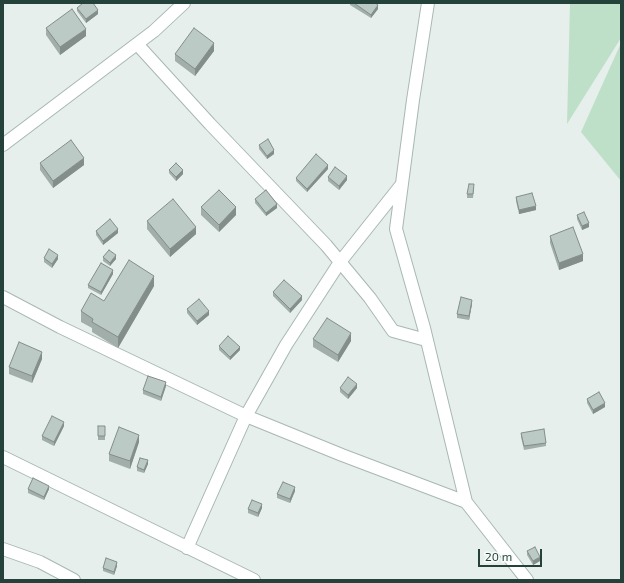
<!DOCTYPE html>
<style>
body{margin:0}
#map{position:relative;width:624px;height:583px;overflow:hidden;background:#e6efeb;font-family:"Exo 2",sans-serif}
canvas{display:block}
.frame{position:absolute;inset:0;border:4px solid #24423a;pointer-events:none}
.scale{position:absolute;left:478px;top:549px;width:64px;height:18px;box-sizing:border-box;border:2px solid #24423a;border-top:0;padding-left:5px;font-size:12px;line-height:14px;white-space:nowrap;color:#24423a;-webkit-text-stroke:3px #f7fbf9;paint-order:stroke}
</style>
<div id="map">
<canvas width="624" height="583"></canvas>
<div class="frame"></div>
<div class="scale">20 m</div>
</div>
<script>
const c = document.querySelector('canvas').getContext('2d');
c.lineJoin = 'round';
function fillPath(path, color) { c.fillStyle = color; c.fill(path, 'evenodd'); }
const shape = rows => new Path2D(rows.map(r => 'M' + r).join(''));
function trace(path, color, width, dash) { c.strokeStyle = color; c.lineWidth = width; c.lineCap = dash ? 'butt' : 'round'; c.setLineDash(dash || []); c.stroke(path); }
const green = shape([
 [570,3,621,3,621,38,567,124],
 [621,43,621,181,581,132]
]);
const minor = shape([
 [428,3,413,100,396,229,424,328,466,502,527,580],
 [137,44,210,124,326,245,370,298,393,331,426,340],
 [3,145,154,31,184,3],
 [3,297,60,327,246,416,342,455,466,502],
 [3,457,254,580],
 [187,548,246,416,286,345,340,262,402,184],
 [3,549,40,562,74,580]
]);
const wall = shape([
 [350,3,375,3,378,9,371,18,350,5],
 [77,8,98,14,86,23,77,11],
 [46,28,86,36,60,55,46,35],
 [214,51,195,76,175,61,175,54],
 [259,145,274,154,267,159,259,149],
 [40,163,84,165,53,188,40,170],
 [328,169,307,192,296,181,296,178],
 [169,170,183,174,176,181,169,173],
 [328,177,347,180,339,190,328,181],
 [474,188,473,198,467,198,467,194],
 [516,197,536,210,519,214,516,201],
 [255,199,277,208,266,216,255,203],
 [201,207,236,215,219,232,201,215],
 [577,215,589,227,582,230,577,219],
 [147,221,196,234,170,257,147,229],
 [96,231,118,233,103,245,96,235],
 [550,236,583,261,559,270,550,243],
 [103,257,116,259,110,266,103,261],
 [44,258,58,259,52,268,44,262],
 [113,274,101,295,88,288,88,285],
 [154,286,118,348,92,332,92,328,81,322,81,311,104,301],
 [273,292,302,300,290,313,273,296],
 [472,304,469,320,457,318,457,314],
 [187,309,209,315,197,325,187,313],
 [313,339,351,341,338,362,313,347],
 [219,346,240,350,230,360,219,350],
 [42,359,32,383,9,374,9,367],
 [166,386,161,401,143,394,143,390],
 [340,388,357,388,348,399,340,392],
 [587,399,605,407,593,414,587,403],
 [64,426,54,446,42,440,42,436],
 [98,426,105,426,105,440,98,440],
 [521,433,546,443,546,446,524,450,521,437],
 [139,442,130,469,109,461,109,454],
 [148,464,144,473,137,471,137,467],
 [28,489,49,489,44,500,28,493],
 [295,491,290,503,277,498,277,494],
 [262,508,258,517,248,513,248,509],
 [527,551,540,561,533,565,527,555],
 [117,566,114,575,103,571,103,568]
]);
const shadedWall = shape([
 [378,5,378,9,371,18,371,15],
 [98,10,98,14,86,23,86,19],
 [86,29,86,36,60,55,60,47],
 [214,43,214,51,195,76,195,69],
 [274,150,274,154,267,159,267,156],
 [84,158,84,165,53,188,53,181],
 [328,165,328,169,307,192,307,189],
 [183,170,183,174,176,181,176,177],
 [347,176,347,180,339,190,339,186],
 [277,204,277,208,266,216,266,213],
 [536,206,536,210,519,214,519,210],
 [236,207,236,215,219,232,219,225],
 [589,223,589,227,582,230,582,226],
 [196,227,196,234,170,257,170,249],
 [118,229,118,233,103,245,103,241],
 [583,254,583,261,559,270,559,263],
 [58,255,58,259,52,268,52,264],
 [116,255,116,259,110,266,110,263],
 [113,270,113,274,101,295,101,292],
 [154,276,154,286,118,348,118,337],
 [302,296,302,300,290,313,290,309],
 [472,300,472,304,469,320,469,316],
 [209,311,209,315,197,325,197,321],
 [351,333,351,341,338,362,338,355],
 [240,347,240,350,230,360,230,357],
 [42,352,42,359,32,383,32,376],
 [166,382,166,386,161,401,161,397],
 [357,384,357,388,348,399,348,395],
 [605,403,605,407,593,414,593,410],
 [64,422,64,426,54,446,54,442],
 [139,435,139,442,130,469,130,461],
 [148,460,148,464,144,473,144,470],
 [49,486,49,489,44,500,44,497],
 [295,487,295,491,290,503,290,499],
 [262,504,262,508,258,517,258,513],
 [540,557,540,561,533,565,533,561],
 [117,562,117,566,114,575,114,572]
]);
const building = shape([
 [83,3,93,3,98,10,86,19,77,8,83,3],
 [354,3,375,3,378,5,371,15,354,3],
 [72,9,86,29,60,47,46,28,72,9],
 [194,28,214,43,195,69,175,54,194,28],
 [268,139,274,150,267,156,259,145,268,139],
 [71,140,84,158,53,181,40,163,71,140],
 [316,154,328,165,307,189,296,178,316,154],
 [176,163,183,170,176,177,169,170,176,163],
 [335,167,347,176,339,186,328,177,335,167],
 [469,184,474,184,473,194,467,194,469,184],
 [219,190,236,207,219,225,201,207,219,190],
 [266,190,277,204,266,213,255,199,266,190],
 [532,193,536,206,519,210,516,197,532,193],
 [173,199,196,227,170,249,147,221,173,199],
 [584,212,589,223,582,226,577,215,584,212],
 [110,219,118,229,103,241,96,231,110,219],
 [573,227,583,254,559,263,550,236,573,227],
 [49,249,58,255,52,264,44,258,49,249],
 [109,250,116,255,110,263,103,257,109,250],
 [129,260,154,276,118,337,92,322,93,319,81,311,91,293,104,301,129,260],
 [101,263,113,270,101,292,88,285,101,263],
 [284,280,302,296,290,309,273,292,284,280],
 [461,297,472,300,469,316,457,314,461,297],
 [199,299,209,311,197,321,187,309,199,299],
 [327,318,351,333,338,355,313,339,327,318],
 [228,336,240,347,230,357,219,346,228,336],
 [19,342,42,352,32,376,9,367,19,342],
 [148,376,166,382,161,397,143,390,148,376],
 [348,377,357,384,348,395,340,388,348,377],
 [599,392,605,403,593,410,587,399,599,392],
 [52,416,64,422,54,442,42,436,52,416],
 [98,426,105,426,105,436,98,436,98,426],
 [119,427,139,435,130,461,109,454,119,427],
 [544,429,546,443,524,446,521,433,544,429],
 [140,458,148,460,144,470,137,467,140,458],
 [33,478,49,486,44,497,28,489,33,478],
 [283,482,295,487,290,499,277,494,283,482],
 [252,500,262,504,258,513,248,509,252,500],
 [535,547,540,557,533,561,527,551,535,547],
 [106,558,117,562,114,572,103,568,106,558]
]);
fillPath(green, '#bfe0c8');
trace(minor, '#a8b8b2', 14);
trace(minor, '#fff', 12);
fillPath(wall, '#a1aea9');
fillPath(shadedWall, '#838d89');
fillPath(building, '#bbcac4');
trace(building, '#838d89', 1);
</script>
